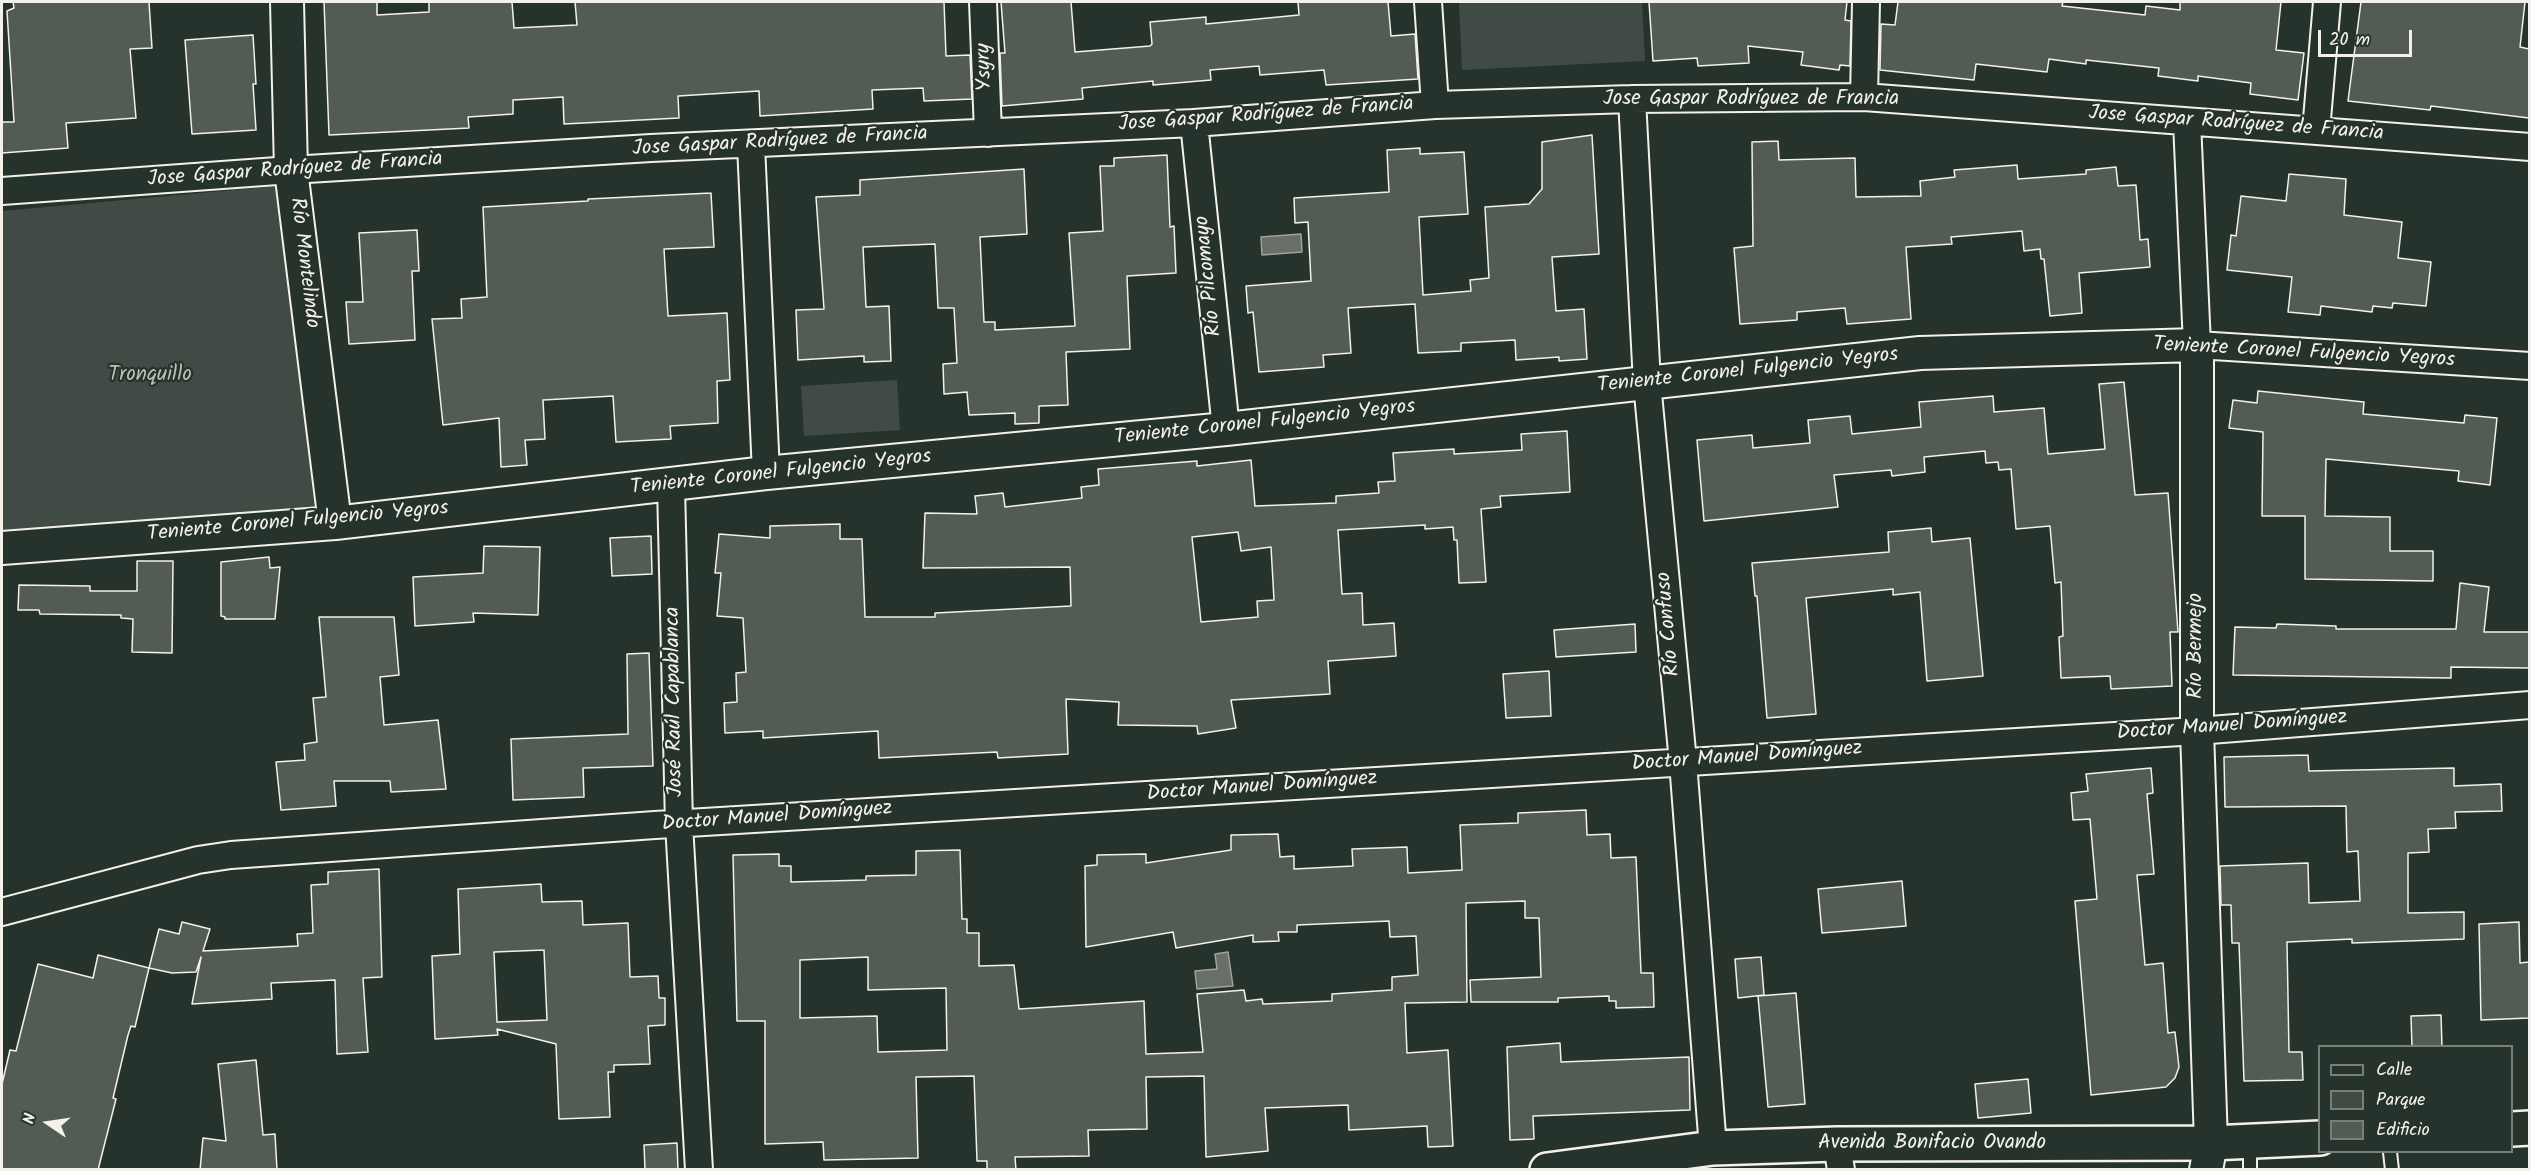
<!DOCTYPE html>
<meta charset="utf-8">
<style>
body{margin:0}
#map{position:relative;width:2531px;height:1171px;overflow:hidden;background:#26332d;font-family:Kalam,sans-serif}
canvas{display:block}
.frame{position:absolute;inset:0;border:3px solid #f4f1e8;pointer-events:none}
.legend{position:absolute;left:2318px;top:1045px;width:195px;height:108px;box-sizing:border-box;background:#26332d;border:2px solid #787f78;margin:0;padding:8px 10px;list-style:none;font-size:18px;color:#f4f1e8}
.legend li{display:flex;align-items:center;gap:12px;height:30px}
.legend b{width:30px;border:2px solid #787f78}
.north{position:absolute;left:18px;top:1093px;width:60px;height:60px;-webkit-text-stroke:4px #26332d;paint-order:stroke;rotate:283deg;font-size:16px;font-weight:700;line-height:24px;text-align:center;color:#f4f1e8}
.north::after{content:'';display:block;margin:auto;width:21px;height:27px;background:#f4f1e8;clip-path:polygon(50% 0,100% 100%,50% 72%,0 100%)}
.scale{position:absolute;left:2318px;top:30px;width:94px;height:27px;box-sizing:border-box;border:3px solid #f4f1e8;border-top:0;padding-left:8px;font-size:18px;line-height:21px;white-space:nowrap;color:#f4f1e8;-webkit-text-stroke:4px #26332d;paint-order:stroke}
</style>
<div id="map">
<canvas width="2531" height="1171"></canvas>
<div class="frame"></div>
<ul class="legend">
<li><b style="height:8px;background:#26332d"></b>Calle</li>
<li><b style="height:16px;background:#414b45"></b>Parque</li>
<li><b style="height:16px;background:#525c55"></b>Edificio</li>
</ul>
<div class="north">N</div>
<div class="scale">20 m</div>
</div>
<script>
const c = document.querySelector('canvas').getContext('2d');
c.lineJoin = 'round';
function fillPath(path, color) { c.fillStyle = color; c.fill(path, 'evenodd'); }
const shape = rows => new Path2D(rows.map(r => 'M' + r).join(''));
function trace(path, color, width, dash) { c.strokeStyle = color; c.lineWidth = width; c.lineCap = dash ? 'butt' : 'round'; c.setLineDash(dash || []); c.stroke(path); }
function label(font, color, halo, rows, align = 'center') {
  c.font = font + ' Kalam,sans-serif'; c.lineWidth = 4.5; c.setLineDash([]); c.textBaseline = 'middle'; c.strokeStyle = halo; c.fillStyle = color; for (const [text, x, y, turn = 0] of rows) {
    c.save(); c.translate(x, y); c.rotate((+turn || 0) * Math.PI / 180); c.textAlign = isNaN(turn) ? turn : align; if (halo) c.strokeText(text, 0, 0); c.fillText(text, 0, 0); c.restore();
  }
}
const green = shape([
 [1459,2,1642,2,1645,61,1462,70],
 [279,186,315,513,2,538,2,211],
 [897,380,900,430,804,436,801,386]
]);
const water = shape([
 [1301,234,1302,252,1262,255,1261,237,1301,234],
 [1228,952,1233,986,1197,989,1195,971,1217,969,1215,954,1228,952]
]);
const building = shape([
 [13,2,149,2,152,48,130,49,136,118,66,123,68,148,2,153,2,122,14,122,7,11,14,8,13,2],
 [324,2,377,2,377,15,429,12,429,2,512,2,514,28,577,25,575,2,944,2,946,56,970,55,972,99,924,101,923,88,872,90,873,109,760,116,759,91,678,96,679,118,564,124,563,97,513,100,513,114,468,117,469,128,329,135,324,2],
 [1001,2,1071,2,1075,52,1150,46,1152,44,1150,22,1206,17,1206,24,1299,15,1298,2,1388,2,1391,36,1415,34,1418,79,1326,85,1324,70,1260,75,1259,66,1210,70,1211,80,1153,85,1153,81,1082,88,1083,99,1002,106,1000,53,1005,53,1001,2],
 [1649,2,1847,2,1845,20,1851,21,1850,66,1840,65,1839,70,1801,65,1803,52,1748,46,1749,63,1698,66,1697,58,1653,61,1649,2],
 [1898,2,2063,2,2062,6,2145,15,2146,6,2180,10,2180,2,2281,2,2276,50,2304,53,2298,100,2250,94,2251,83,2198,76,2198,81,2158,76,2159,68,2086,60,2086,64,2049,59,2047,72,1976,64,1974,80,1880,70,1881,24,1895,25,1898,2],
 [2361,2,2525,2,2520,47,2529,49,2529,118,2431,106,2430,110,2348,101,2361,2],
 [253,35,256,84,253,84,256,130,192,134,185,40,253,35],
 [1592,135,1599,254,1552,257,1556,311,1584,309,1587,359,1559,361,1559,357,1516,360,1515,340,1461,343,1461,351,1418,353,1415,304,1348,308,1351,353,1323,355,1324,367,1259,372,1253,312,1248,313,1246,286,1311,281,1308,222,1295,223,1294,198,1389,192,1387,150,1420,148,1420,154,1464,152,1468,214,1419,217,1423,295,1471,291,1470,280,1489,278,1485,207,1529,204,1542,189,1542,142,1592,135],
 [1778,141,1779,160,1855,158,1856,197,1921,196,1920,181,1955,177,1954,170,2017,165,2018,179,2086,174,2086,170,2116,167,2118,186,2136,185,2140,240,2148,239,2150,267,2079,273,2082,313,2050,316,2044,259,2041,259,2040,249,2024,251,2022,231,1951,237,1952,244,1906,247,1911,319,1847,324,1845,308,1797,312,1797,320,1740,324,1734,248,1753,246,1752,142,1778,141],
 [1167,155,1170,227,1174,226,1176,273,1127,276,1130,349,1066,352,1068,405,1039,406,1039,423,1015,424,1015,413,969,415,967,392,944,394,943,364,957,363,954,308,938,308,935,244,863,247,866,307,889,306,891,361,864,362,864,356,798,360,796,310,824,309,816,197,860,195,860,180,1024,169,1027,234,980,237,984,322,995,322,995,330,1075,326,1069,233,1103,231,1100,166,1114,166,1114,158,1167,155],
 [2289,174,2346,179,2344,215,2402,222,2398,258,2431,262,2426,306,2393,303,2392,308,2373,306,2372,312,2321,306,2320,315,2288,312,2292,277,2227,270,2231,235,2236,236,2241,196,2286,201,2289,174],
 [711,193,714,247,664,249,668,316,727,313,730,380,717,381,718,423,670,426,671,439,616,442,613,396,543,400,545,439,525,440,527,465,501,467,499,418,443,425,432,319,462,318,461,299,487,297,483,207,588,201,588,199,711,193],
 [417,230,419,271,412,271,415,340,349,344,346,302,363,302,359,233,417,230],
 [2124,382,2135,495,2168,493,2178,632,2170,632,2172,686,2111,689,2110,676,2061,678,2059,637,2063,636,2061,582,2055,583,2050,526,2016,529,2011,469,1999,470,1998,462,1986,463,1985,451,1924,457,1925,472,1892,476,1891,470,1834,475,1838,507,1704,521,1697,440,1752,435,1753,448,1810,443,1808,420,1850,416,1852,434,1921,427,1919,402,1993,396,1994,412,2044,408,2048,454,2105,449,2099,384,2124,382],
 [2258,391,2364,402,2363,414,2464,423,2465,415,2497,418,2490,485,2458,481,2459,471,2326,459,2325,516,2390,517,2390,551,2433,551,2433,581,2305,579,2305,516,2262,516,2263,432,2229,428,2233,400,2257,403,2258,391],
 [1567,431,1570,492,1500,496,1501,507,1481,509,1486,582,1459,583,1457,540,1454,540,1453,527,1425,529,1425,525,1338,530,1342,594,1362,593,1363,625,1394,623,1396,656,1328,661,1330,694,1231,700,1236,728,1198,734,1197,726,1118,725,1119,702,1066,699,1068,754,998,758,997,752,879,758,878,731,763,738,763,731,725,733,724,703,737,702,736,673,746,672,743,618,717,616,721,573,715,573,719,534,770,538,770,526,840,524,840,539,862,539,865,617,935,617,935,613,1071,606,1070,567,923,568,925,513,977,514,975,496,1003,493,1005,507,1082,498,1081,487,1099,485,1098,469,1197,461,1197,466,1251,460,1255,506,1336,503,1336,496,1379,493,1378,482,1395,481,1393,453,1454,449,1454,454,1522,450,1521,434,1567,431],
 [1238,532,1241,551,1271,547,1274,600,1257,601,1258,617,1201,622,1192,537,1238,532],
 [1931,528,1932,542,1970,538,1983,676,1927,681,1920,592,1893,595,1893,589,1806,598,1816,714,1767,718,1757,596,1755,596,1752,563,1889,552,1888,532,1931,528],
 [651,536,652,574,612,576,610,538,651,536],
 [484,546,540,547,538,615,473,613,474,622,415,626,413,577,483,573,484,546],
 [269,557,270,568,280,567,275,619,225,619,225,617,221,616,221,562,269,557],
 [137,561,173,561,172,653,132,652,133,619,121,618,121,615,40,614,39,610,18,610,19,585,90,586,90,591,137,591,137,561],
 [2460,583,2489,587,2484,632,2529,632,2529,668,2451,667,2451,678,2233,675,2235,627,2276,628,2277,624,2336,626,2336,629,2456,629,2460,583],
 [319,617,394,617,399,675,380,677,384,725,438,720,446,789,391,792,390,781,334,781,336,806,281,810,276,762,305,760,304,744,317,742,313,698,326,697,319,617],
 [1635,624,1636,652,1556,657,1554,630,1635,624],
 [649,653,653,766,583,768,584,797,513,800,511,739,628,734,627,654,649,653],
 [1549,671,1551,716,1506,718,1503,674,1549,671],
 [2308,755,2309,771,2454,768,2454,786,2501,784,2502,811,2455,812,2456,828,2428,829,2429,852,2408,853,2408,913,2464,912,2464,939,2352,943,2352,939,2287,942,2289,1052,2302,1052,2303,1080,2244,1081,2239,943,2232,943,2231,905,2221,905,2220,866,2308,863,2309,903,2360,901,2358,851,2347,852,2346,806,2225,807,2224,757,2308,755],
 [2151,768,2153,793,2147,794,2154,874,2137,875,2145,965,2163,963,2168,1033,2175,1032,2179,1067,2175,1078,2166,1087,2091,1095,2075,901,2097,899,2090,819,2073,820,2071,793,2088,791,2086,774,2151,768],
 [1586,810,1587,835,1610,834,1611,858,1636,857,1641,973,1653,973,1654,1007,1616,1008,1616,1001,1609,1001,1609,996,1558,998,1558,1002,1471,1002,1470,980,1541,977,1539,918,1525,918,1525,901,1466,903,1467,1002,1405,1003,1407,1053,1448,1050,1453,1146,1428,1147,1427,1126,1349,1130,1348,1105,1265,1108,1268,1151,1206,1157,1204,1076,1146,1077,1147,1129,1088,1130,1089,1156,1015,1157,1016,1170,987,1170,987,1161,977,1161,974,1076,916,1077,918,1158,824,1160,823,1142,765,1144,765,1021,737,1021,733,855,779,854,779,866,791,866,791,882,866,880,866,876,916,875,916,851,960,850,962,919,967,919,967,933,979,933,979,966,1014,965,1019,1009,1144,1001,1146,1054,1203,1052,1197,994,1244,990,1246,1001,1262,999,1263,1004,1332,1001,1332,994,1392,990,1392,977,1418,975,1416,936,1390,937,1389,921,1297,925,1297,932,1278,932,1279,941,1253,942,1253,935,1176,948,1173,932,1086,947,1085,866,1097,865,1097,855,1146,854,1146,863,1231,850,1231,835,1278,834,1280,857,1294,856,1294,869,1353,866,1352,849,1407,847,1408,873,1462,870,1460,825,1518,823,1518,813,1586,810],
 [868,957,868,990,946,988,947,1050,878,1052,877,1016,800,1018,800,960,868,957],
 [379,869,382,977,363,978,368,1052,337,1054,335,980,271,983,272,999,192,1004,201,957,196,972,172,973,149,968,159,929,179,934,182,922,210,929,203,951,298,946,297,934,313,933,311,885,328,884,328,872,379,869],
 [1902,881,1906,926,1822,933,1818,889,1902,881],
 [541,884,542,902,582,901,583,925,628,923,630,977,658,976,659,998,665,998,665,1025,648,1026,650,1064,614,1065,614,1072,608,1072,610,1117,559,1119,556,1044,497,1029,498,1035,435,1039,432,956,460,954,458,889,541,884],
 [544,950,547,1020,497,1022,494,952,544,950],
 [2519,922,2520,963,2529,962,2529,1018,2481,1020,2479,924,2519,922],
 [98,955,149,968,135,1027,131,1026,128,1035,113,1098,116,1099,98,1170,2,1170,2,1084,10,1050,16,1051,38,964,93,978,98,955],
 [1761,957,1764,995,1738,998,1735,959,1761,957],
 [1796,993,1805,1104,1768,1107,1758,996,1796,993],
 [2441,1015,2442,1047,2412,1047,2411,1016,2441,1015],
 [1560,1043,1561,1062,1689,1057,1690,1110,1533,1116,1534,1139,1510,1140,1507,1047,1560,1043],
 [256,1060,263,1135,275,1134,277,1170,200,1170,203,1138,226,1141,218,1064,256,1060],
 [2028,1079,2031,1113,1978,1118,1975,1084,2028,1079],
 [677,1143,678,1170,645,1170,644,1145,677,1143]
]);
const service = shape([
 [2390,1152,2392,1170],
 [2250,1170,2250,1144]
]);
const minor = shape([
 [983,2,988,133],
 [1428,2,1435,105],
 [1864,97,1866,2],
 [1632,99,1647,383,1683,762,1713,1148],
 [2187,122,2197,345,2530,366],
 [1194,123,1226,429],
 [2316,131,2327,2],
 [751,145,766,473],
 [2,191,291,170,651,148,1194,123,1435,105,1632,99,1864,97,2530,147],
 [671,486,679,824,699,1170],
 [2,912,198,860,231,855,655,825,2197,731,2530,705],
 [1837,1144,1841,1170]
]);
const tertiary = shape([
 [287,2,291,170,335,523],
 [2,548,335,523,766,473,1226,429,1920,353,2197,345,2197,731,2211,1143,2206,1170]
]);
const secondary = shape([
 [2512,1129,2530,1128],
 [1547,1170,1713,1148,1837,1144,2211,1143,2320,1138]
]);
const streetNames = [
 ["Ysyry",986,67,-92],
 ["Jose Gaspar Rodríguez de Francia",1751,100],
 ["Jose Gaspar Rodríguez de Francia",1266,116,-4],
 ["Jose Gaspar Rodríguez de Francia",2236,125,4],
 ["Jose Gaspar Rodríguez de Francia",780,143,-3],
 ["Jose Gaspar Rodríguez de Francia",295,171,-4],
 ["Río Montelindo",303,263,83],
 ["Río Pilcomayo",1210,276,-96],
 ["Teniente Coronel Fulgencio Yegros",2304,354,3],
 ["Teniente Coronel Fulgencio Yegros",1748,372,-6],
 ["Teniente Coronel Fulgencio Yegros",1265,424,-6],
 ["Teniente Coronel Fulgencio Yegros",781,474,-6],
 ["Teniente Coronel Fulgencio Yegros",298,523,-5],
 ["Río Confuso",1670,624,-95],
 ["Río Bermejo",2197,646,-90],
 ["José Raúl Capablanca",676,702,-91],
 ["Doctor Manuel Domínguez",2232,727,-4],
 ["Doctor Manuel Domínguez",1747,758,-4],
 ["Doctor Manuel Domínguez",1262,788,-4],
 ["Doctor Manuel Domínguez",777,818,-4],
 ["Avenida Bonifacio Ovando",1932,1144]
];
const parkNames = [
 ["Tronquillo",150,376]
];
fillPath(green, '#414b45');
fillPath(water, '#676f68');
trace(water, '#9fa39b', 1.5);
fillPath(building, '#525c55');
trace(building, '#f4f1e8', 1.5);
trace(service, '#f4f1e8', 16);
trace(minor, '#f4f1e8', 30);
trace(tertiary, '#f4f1e8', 36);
trace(secondary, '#f4f1e8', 38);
trace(service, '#26332d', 12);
trace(minor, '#26332d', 26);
trace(tertiary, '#26332d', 32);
trace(secondary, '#26332d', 33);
label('21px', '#f4f1e8', '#26332d', streetNames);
label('21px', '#bebfb7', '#26332d', parkNames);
</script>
